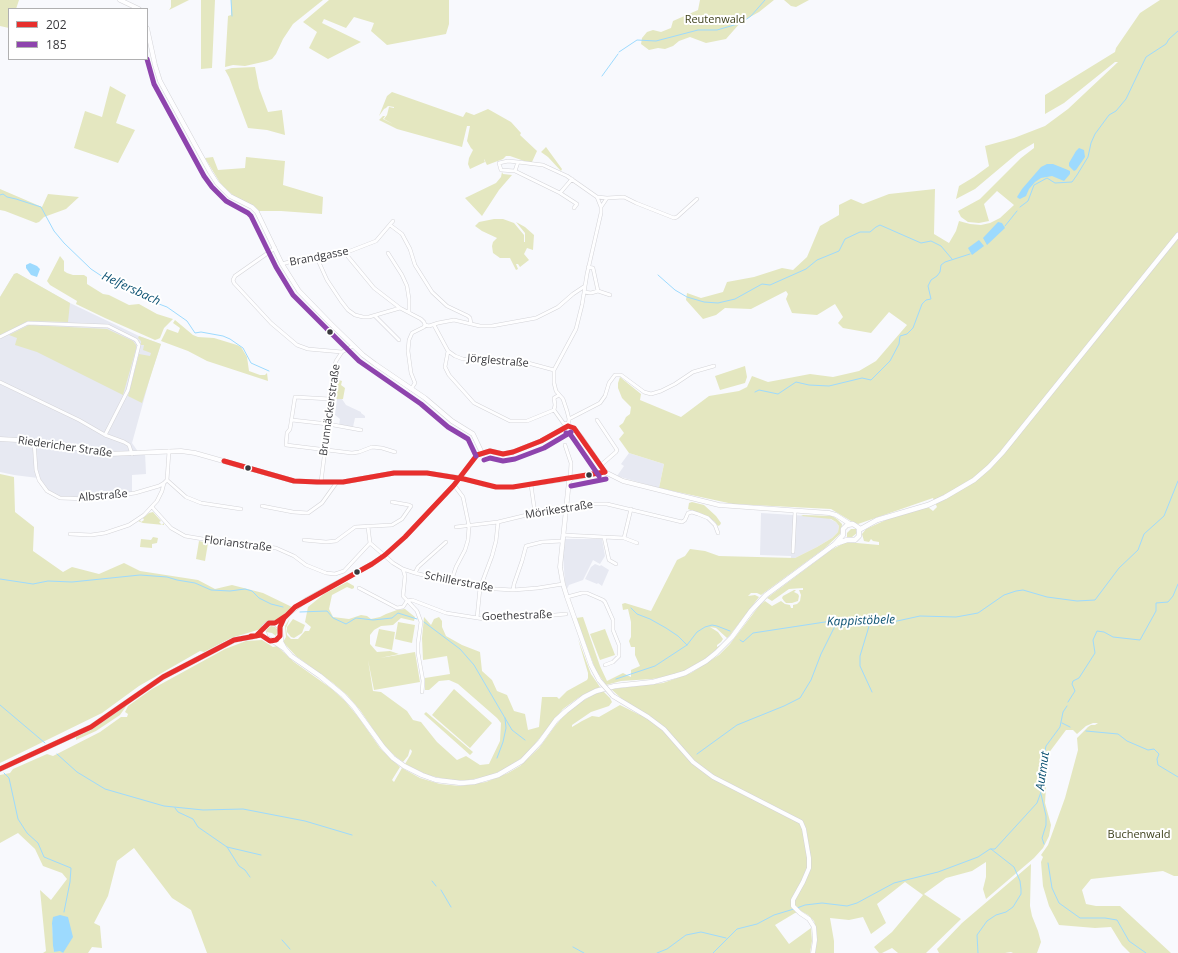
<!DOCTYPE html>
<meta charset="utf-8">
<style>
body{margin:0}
#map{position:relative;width:1178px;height:953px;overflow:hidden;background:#f8f9fd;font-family:"Open Sans",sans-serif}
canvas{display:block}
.legend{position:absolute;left:8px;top:8px;width:140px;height:52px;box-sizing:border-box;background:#fff;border:1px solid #b0b0b1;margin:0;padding:5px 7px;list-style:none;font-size:12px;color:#39393d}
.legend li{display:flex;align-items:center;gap:8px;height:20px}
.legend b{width:20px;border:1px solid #b0b0b1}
</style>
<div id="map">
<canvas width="1178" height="953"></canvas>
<ul class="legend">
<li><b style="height:5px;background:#e72f2d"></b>202</li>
<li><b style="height:5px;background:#8e44ad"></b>185</li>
</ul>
</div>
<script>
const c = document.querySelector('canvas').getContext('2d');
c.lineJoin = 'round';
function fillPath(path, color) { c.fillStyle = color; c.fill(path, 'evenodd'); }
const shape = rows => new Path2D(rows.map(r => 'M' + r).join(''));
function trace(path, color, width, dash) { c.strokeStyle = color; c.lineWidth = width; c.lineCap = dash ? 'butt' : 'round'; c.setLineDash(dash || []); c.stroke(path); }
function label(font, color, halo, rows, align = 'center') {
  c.font = font + ' "Open Sans",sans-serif'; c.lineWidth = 4; c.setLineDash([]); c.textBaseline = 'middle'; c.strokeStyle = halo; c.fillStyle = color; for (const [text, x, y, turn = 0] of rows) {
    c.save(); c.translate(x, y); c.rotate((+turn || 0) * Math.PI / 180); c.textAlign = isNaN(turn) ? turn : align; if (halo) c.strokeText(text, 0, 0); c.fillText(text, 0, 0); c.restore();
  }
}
const built = shape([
 [17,273,70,303,139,336,161,344,151,374,132,443,139,453,145,452,146,474,132,475,132,493,90,499,60,498,50,493,38,478,14,475,0,472,0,297,14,274],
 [337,399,342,399,346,405,361,412,361,413,365,416,365,418,355,418,353,427,339,425,340,419,335,415],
 [629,453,664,464,659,488,617,476,624,466,621,464],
 [761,513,826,517,836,522,839,526,838,532,832,538,817,547,795,558,791,558,791,556,760,555],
 [565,539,602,539,605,556,600,564,593,560,583,580,569,585,567,589,565,582,563,556],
 [595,564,600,566,601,565,609,570,602,586,598,583,597,584,585,579,591,567]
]);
const green = shape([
 [0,0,19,0,16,9,9,9,9,28,0,26],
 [171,0,189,0,169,10,171,7],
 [201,0,215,0,212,68,201,69],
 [231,0,323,0,293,24,283,39,276,54,272,59,267,61,245,66,233,65,225,67,228,16,231,15],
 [329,0,449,0,449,24,446,34,387,45,371,31,374,23,354,17,346,28,324,19,322,23,361,42,328,59,309,48,317,32,303,22],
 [700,0,774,0,759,12,741,22,726,39,706,43,690,37,679,41,673,46,665,49,658,48,649,50,641,44,642,38,647,32,653,30,661,32,671,28,673,21,698,10],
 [784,0,809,0,796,7,791,6],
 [1160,0,1178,0,1178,876,1174,876,1163,871,1091,879,1082,890,1086,904,1096,906,1120,906,1171,953,1130,953,1122,945,1111,927,1095,928,1059,925,1049,906,1043,886,1041,862,1043,857,1041,855,1048,845,1065,798,1078,750,1077,738,1088,727,1091,725,1095,725,1098,723,1093,723,1086,726,1077,734,1073,730,1066,730,1048,754,1045,803,1051,825,1049,836,1043,848,1034,858,986,899,983,889,986,877,986,862,972,871,946,878,924,894,961,919,926,953,898,953,892,948,882,953,879,953,874,947,892,932,923,895,905,882,877,904,886,923,871,934,863,917,849,920,830,918,834,941,834,953,814,953,816,930,814,921,808,915,801,911,795,913,775,925,789,944,811,928,812,941,810,953,207,953,191,910,172,898,134,848,117,861,108,896,94,923,100,926,102,948,92,947,88,953,43,953,46,951,40,890,51,900,67,879,62,873,43,866,35,849,18,833,0,843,0,775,10,773,13,769,47,754,53,756,100,732,121,717,127,717,128,714,125,712,128,706,152,689,225,649,246,641,262,640,273,647,277,646,294,662,332,689,345,701,359,718,380,748,390,758,400,767,392,780,394,782,402,768,420,778,440,784,460,786,486,782,508,773,520,766,539,748,555,726,567,712,577,704,595,694,603,691,610,698,612,702,609,706,591,712,572,725,572,727,582,721,592,716,599,717,620,705,640,715,641,711,622,699,611,689,663,683,691,673,719,655,730,644,759,606,765,601,772,606,781,601,785,604,790,605,791,608,793,608,793,605,797,604,800,601,801,595,799,590,803,590,803,588,789,589,772,601,767,598,831,550,846,542,879,545,879,542,873,541,871,539,869,542,864,541,862,534,866,529,888,519,928,507,933,511,937,507,933,498,858,524,851,521,831,509,733,504,659,488,664,464,629,453,619,439,624,433,619,426,623,423,626,417,630,414,631,407,622,398,618,388,618,383,620,377,641,394,640,400,681,417,709,396,739,391,747,387,752,376,768,382,810,374,833,377,859,371,876,361,907,325,889,312,871,333,843,328,838,323,843,317,835,304,817,315,792,313,786,299,788,294,786,291,751,309,725,308,716,315,703,319,686,300,687,293,701,298,723,292,727,282,754,277,782,268,793,270,807,257,820,226,839,215,839,205,851,199,863,204,889,194,935,189,934,234,949,243,956,231,959,221,970,224,981,225,990,223,1000,218,1014,205,997,191,984,204,989,221,979,223,968,222,961,217,958,211,980,199,1021,158,1034,148,1034,143,1019,152,975,189,956,199,959,186,974,177,989,166,985,146,1014,138,1045,126,1068,109,1118,62,1115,62,1064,103,1045,114,1045,95,1115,52,1116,48,1140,13],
 [52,923,63,953,60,950,54,952],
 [255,67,259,88,268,112,282,110,282,111,285,135,267,130,248,128,229,77,225,70,232,68],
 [110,86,126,95,116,123,135,130,118,163,74,148,85,111,102,117],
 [392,92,463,117,466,112,474,115,488,109,511,122,521,133,520,135,537,151,532,162,527,162,510,156,506,156,503,159,487,165,484,159,484,160,485,162,470,169,468,164,469,158,473,150,471,148,467,141,470,126,467,126,462,147,397,129,379,120,383,116,385,116,383,119,393,124,384,119,387,115,389,107,394,108,394,107,388,106,386,108,384,109,379,116,387,96],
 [546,147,562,169,561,171,548,157,541,152],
 [213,157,218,170,245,168,246,157,285,161,283,185,323,197,322,214,281,211,259,211,253,206,234,196,222,186,205,158],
 [502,172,503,174,512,175,499,190,482,216,465,198,496,183,501,177],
 [0,189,42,207,48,194,79,197,66,209,44,217,39,222,36,223,5,211,0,210],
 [494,219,503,219,514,223,524,235,524,242,525,242,525,233,516,222,525,227,534,235,533,250,527,248,524,254,529,260,520,267,518,264,516,264,518,269,516,270,510,258,500,258,493,253,492,246,493,242,497,238,482,231,475,226,479,222],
 [60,256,64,261,64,271,67,273,73,275,84,275,87,277,87,284,103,294,109,295,129,305,139,304,157,314,173,319,164,328,160,338,158,339,155,340,105,318,76,304,77,301,50,285,47,281],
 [17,273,70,303,68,322,28,321,0,335,0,297,14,274],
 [175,320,193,335,198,337,214,338,237,345,241,347,247,357,249,371,260,375,265,375,267,373,268,381,207,361,188,351,161,341,167,329,178,333,180,328,173,323],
 [29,325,107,329,133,341,136,345,136,349,123,395,37,352,15,345,17,338,9,335],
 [139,336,161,344,142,403,128,396,139,354,150,356,151,353,143,350,144,345,141,345,141,341,138,338],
 [745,366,747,377,745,383,720,390,715,376],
 [335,379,342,381,341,385,345,388,343,399,337,399,333,395],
 [0,474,14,477,15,512,34,527,33,551,63,572,72,567,99,574,124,563,140,571,198,580,215,589,232,585,263,593,292,607,278,620,261,629,231,638,204,652,200,651,139,686,102,713,0,763],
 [692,502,704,505,716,516,721,523,720,525,718,526,714,521,703,515,688,509,689,503],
 [153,512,161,521,159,522,162,525,164,523,164,525,143,523,138,521,140,520,141,522,144,520,143,518,149,513],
 [803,515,832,516,837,519,842,524,841,533,825,548,761,595,757,593,751,593,748,596,755,595,759,597,730,635,727,638,716,628,710,627,718,632,723,639,721,642,717,645,717,647,721,645,708,657,684,671,670,676,652,679,621,681,606,685,596,671,576,618,583,617,600,666,607,681,623,673,631,677,631,670,640,666,635,655,635,647,631,647,629,641,631,637,631,622,628,609,623,610,622,604,625,603,651,611,677,560,685,556,690,549,705,551,719,556,795,558,817,547,832,538,838,532,839,526,836,522,831,519,801,516],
 [851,529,856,529,857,533,852,537,847,537,847,533],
 [153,537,158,538,157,543,152,544,152,548,140,547,141,539,151,540],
 [199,541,208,543,205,561,196,559],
 [347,582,354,586,354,588,352,589,347,587,332,595,329,609,333,617,349,619,361,615,367,616,371,619,380,617,386,614,397,610,405,609,415,617,414,621,401,618,393,625,381,626,374,630,370,635,370,644,377,652,390,651,399,654,380,658,415,652,420,682,374,690,368,660,373,691,381,692,407,711,413,720,421,722,437,742,457,760,466,756,480,765,489,764,500,741,501,723,497,718,458,684,449,680,439,681,429,690,425,690,425,678,450,674,447,656,423,660,422,638,424,617,431,625,434,619,439,617,442,621,442,627,446,636,462,645,480,652,482,671,492,680,497,691,507,695,514,711,525,714,528,730,539,727,542,697,557,697,559,699,567,691,587,680,588,678,588,673,578,639,591,674,600,687,578,698,563,709,530,750,523,757,507,768,489,776,469,780,449,780,427,775,405,764,411,754,412,751,410,749,408,756,403,762,395,756,386,748,360,710,347,695,333,683,296,656,283,642,286,637,285,626,290,618,286,628,287,635,291,639,298,639,305,631,309,631,311,627,305,622,308,607,324,594],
 [794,590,796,590,794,592,798,594,799,596,798,601,792,603,786,603,784,601,782,598,783,596],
 [293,619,305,625,302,633,294,638,291,637,287,632,287,627],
 [398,622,415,625,412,643,403,641,406,628,403,641,395,639],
 [271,626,275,627,278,630,276,636,272,633,266,632,267,629],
 [379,629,395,632,392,650,375,646],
 [605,629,615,655,600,660,590,634],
 [454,689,492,723,470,748,432,715],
 [127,705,120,715,96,731,76,740,76,737,91,730],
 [426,712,473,752,470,755,424,714],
 [1031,864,1030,906,1032,916,1038,931,1041,942,1037,953,1013,953,1011,952,1005,953,939,953,937,949,939,947,962,923]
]);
const water = shape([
 [1079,148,1084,150,1085,157,1076,170,1074,171,1069,166,1069,163,1076,151],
 [1047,164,1053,164,1068,170,1070,171,1070,174,1064,181,1052,176,1041,178,1035,182,1029,189,1026,196,1020,199,1018,198,1017,197,1022,189,1041,167],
 [998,222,1002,223,1005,228,987,245,983,238],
 [979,240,984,246,972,255,968,248],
 [30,263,37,266,40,269,37,277,31,275,26,268,26,265],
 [60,915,68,917,73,937,63,953,60,951,54,952,53,946,52,923,53,917]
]);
const stream = shape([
 [231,0,232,16],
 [619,52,637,40,656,41,698,30,717,30,741,23,751,16,765,0],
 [602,76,618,54],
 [0,195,3,194,7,197,16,199,41,207,54,231,64,243,91,269,109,281,139,294,151,301,167,307,187,321,195,333,201,332,223,336,230,339,243,348,251,363,269,371],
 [1020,207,1028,201,1034,185,1036,184,1047,178,1055,183,1072,182,1077,175,1088,157,1091,143,1095,134,1109,115,1116,111,1126,99,1146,57,1166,44,1169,39,1178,31],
 [1005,226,1017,211],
 [658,275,675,290,687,297,704,302,718,303,735,299,762,284,770,285,806,269,817,260,839,251,845,239,860,232,870,232,876,227,880,225,921,243,931,241,941,246,952,259],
 [755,392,759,390,778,394,796,382,809,385,829,386,862,378,871,380,890,361,899,344,900,336,907,334,913,328,922,304,926,300,931,299,928,286,931,280,937,276,940,272,941,265,945,262,970,254],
 [0,579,33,584,48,581,72,582,140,575,167,577,177,580,195,583,211,590,230,591,245,589,252,591,259,598,271,604,283,607],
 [631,608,637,614,650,619,666,628,678,636,687,645],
 [300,612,327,611,333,618,346,624,356,618,373,620,392,618,398,613,417,619],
 [424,622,460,649,474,665,512,730,525,740],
 [870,623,860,656,860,666,872,692],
 [740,640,743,642,753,633,838,620,888,623,920,616,956,617,978,613,1004,595,1016,591,1023,590,1047,597,1077,601,1095,600,1119,568,1138,550,1144,534,1164,516,1178,481],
 [616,679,655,666,687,645,697,632,705,627,712,625,717,626,730,631],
 [1068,702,1075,691,1072,684,1073,681,1079,678,1095,653,1093,640,1097,631,1104,632,1113,637,1140,640,1156,611,1156,603,1168,602,1173,596,1178,584],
 [0,705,45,743],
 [1062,723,1070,727],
 [1086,731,1118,734,1127,741,1148,750,1154,749,1159,754,1157,759,1158,765,1178,777],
 [57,754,77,772,105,789,164,806,203,810,243,809,305,821,352,835],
 [697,754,737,725,784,706,800,698,811,680,821,654,838,620],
 [497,758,503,742,506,728,505,718],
 [4,773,9,778,18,819,27,833,38,843,44,857,71,868,70,882,64,912],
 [1041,794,1046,816,1046,825,1042,838,1044,844],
 [175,808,178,812,193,819,198,827,227,847,261,855],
 [227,847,239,866,245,870,250,877],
 [1048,863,1052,888,1059,903,1080,918,1105,918,1117,920,1129,941,1146,953],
 [432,881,436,886],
 [441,890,451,907],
 [797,908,805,905,822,903,847,906,857,903,894,883,938,872,978,857,990,849,995,849,1037,803,1041,792,1041,770,1046,746,1060,727,1063,712,1067,706],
 [282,940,290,949],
 [573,947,584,953],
 [657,953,667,949,686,935,701,932,726,938],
 [713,953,737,929,757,924,774,915,794,909],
 [978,953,977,935,987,921,996,915,1006,912,1013,907,1021,894,1021,889,1020,881,1014,867,991,849]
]);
const street = shape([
 [518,162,508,161,499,163,501,170,515,171,560,193,577,204,574,208],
 [515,171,518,162,543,165,567,176,597,197,607,198,624,197,636,203,674,218,677,217,697,199],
 [560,193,572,179],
 [601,207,607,198],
 [390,225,402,234,410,249,415,265,432,292,447,306,468,316,470,318,471,324],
 [275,248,235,276,233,280,234,283,271,323,297,345,308,349,342,352],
 [345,253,374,288,400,308,421,319,424,322,425,325],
 [388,253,402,275,407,286,409,299,409,312],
 [317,258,327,280,341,301,348,310,355,315,363,317,369,317,400,308],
 [282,264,299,259,317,258,345,253,376,241,393,221],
 [588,267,593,268,598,291,610,295],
 [584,292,591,293,598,291],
 [375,316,399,340],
 [434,325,448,351,455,356,463,359,528,363,554,370],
 [0,337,28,323,108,326,136,340,139,345,128,390,105,435],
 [448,351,445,367,449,375,474,403,510,421,527,421,554,410,555,405,554,398,559,395],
 [0,382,79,420,105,435,124,442,129,445,132,454],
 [411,389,415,383,411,373,408,351,409,340,412,333,424,327,425,325,429,326,438,323,454,320,480,326,492,326,536,318,558,307,573,294,585,286],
 [330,399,295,397,290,429,287,433,286,445,352,453,359,452,372,447,382,448,395,452],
 [554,410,564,424,568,423],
 [569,419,600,403,605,396,609,383,615,375,621,375,644,392,651,394,661,391,675,384,693,372,714,366],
 [292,420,328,424,361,430],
 [597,420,617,450,616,452,601,465],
 [568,426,569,419,567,411,563,399,556,391,554,383,554,370,576,329,582,305,587,274,601,213,601,207,597,197],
 [34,441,36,470,39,480,47,491,60,498,90,499,135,493,159,486,164,483],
 [460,478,485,485,496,487,513,487,570,479,571,463,565,445],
 [167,480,186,497,201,503,241,509],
 [321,482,331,402,334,368,336,361,342,352,353,346],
 [531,485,535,513],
 [262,506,293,512,308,513,322,503,337,482],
 [152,507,171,528,185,536,221,542,276,548,294,556,306,565,326,573,335,574,344,571,370,543,393,563,403,569,415,573,451,582,480,588,513,590,538,588,563,584],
 [368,527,370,543],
 [456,527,498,522,535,513,585,504,607,504,682,522,685,520,688,513,692,512,698,514,708,518,715,525,718,533],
 [70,534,91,535,105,533,129,525,144,515,157,501,162,491,164,483,167,480,169,451],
 [563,535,624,538,637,543],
 [604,537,609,560,616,564],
 [624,538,631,509],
 [304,540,326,542,336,541,355,527,392,525,402,519,411,506,409,505,392,502],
 [793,552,795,511],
 [403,569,405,576,403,596,417,611,421,622,418,643,418,653,423,681,422,692],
 [415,573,418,567,446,542],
 [451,582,456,567,465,550,468,540,469,526,463,497,454,485],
 [359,588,397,608,403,607,407,601],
 [513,590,514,584,522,561,526,546,542,542,562,541],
 [567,597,582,593,587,593,603,600,605,602,613,620,613,630,619,645,619,656,613,662,605,665],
 [407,601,412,600,446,613,484,619,522,618,566,614],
 [477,618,480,588,492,556,496,541,498,522]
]);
const secondary = shape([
 [120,0,139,9],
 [147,28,155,65,160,81,210,172,217,183,230,196,252,207,257,212,282,264,299,291,331,324,363,355,375,364,425,398,452,421,473,434,482,453],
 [0,439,34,441,110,454,181,451,195,453,294,481,317,482,343,482,394,473,427,473,460,478],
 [280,627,284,618,288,614,306,600,372,564,385,555,405,537,454,485,477,455,490,451,503,454,513,452,541,441,568,426,574,428,581,437,605,472,623,481,719,505,829,513,836,515,850,524],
 [599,680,591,665,567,597,563,584,560,567,569,481,572,478,605,472],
 [613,696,648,717,664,729,693,762,713,777,801,822,804,829,809,858,809,868,803,882,793,900,793,906,800,913,809,919,814,927,815,940,813,953]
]);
const primary = shape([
 [859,530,877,520,928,505,945,497,974,480,989,467,1002,453,1178,235],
 [263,630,266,638,273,641,285,649,291,656,320,676,343,695,354,707,383,747,393,758,404,766,422,775,436,780,461,783,474,782,498,775,522,761,540,742,556,720,566,711,584,697,596,691,615,686,653,682,675,676,685,673,706,661,716,653,732,637,751,611,766,595,835,544,843,535,843,529,847,525,853,524,859,528,859,536,855,540,847,540,835,544],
 [0,769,91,727,163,677,234,640,256,636,263,630,264,627,269,623,275,623,280,627,281,642,285,649]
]);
const secondaryBridge = shape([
 [599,680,613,696]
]);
const bus1 = shape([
 [568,426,574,428,605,472],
 [224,461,294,481,317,482,343,482,394,473,427,473,464,479,496,487,513,487,605,472],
 [251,636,256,636,269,623,275,623,287,615],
 [0,769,91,727,163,677,234,640,261,635,270,641,276,640,280,636,280,627,284,618,295,607,372,564,385,555,405,537,454,485,477,455,490,451,503,454,513,452,541,441,568,426]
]);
const bus2 = shape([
 [147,59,154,84,204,176,212,187,226,201,248,213,251,216,276,267,293,295,359,361,421,404,448,427,468,439,476,456],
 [566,433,570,434,575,441,599,476],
 [484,460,490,458,503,461,515,459,544,448,571,432],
 [571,486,606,479]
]);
const markers = [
 [330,332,3.5,"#39393d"],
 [248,468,3.5,"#39393d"],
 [589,475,3.5,"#39393d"],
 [357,572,3.5,"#39393d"]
];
const parkNames = [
 ["Reutenwald",715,20],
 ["Buchenwald",1139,835]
];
const streetNames = [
 ["Brandgasse",319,257,-11],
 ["Jörglestraße",498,361,5],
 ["Brunnäckerstraße",330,410,-82],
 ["Riedericher Straße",65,447,8],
 ["Albstraße",103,496,-5],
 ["Mörikestraße",559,510,-9],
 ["Florianstraße",238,544,7],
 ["Schillerstraße",459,582,11],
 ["Goethestraße",517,616,-2]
];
const waterNames = [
 ["Helfersbach",131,289,25],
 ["Kappistöbele",861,621,-2],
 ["Autmut",1043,771,-82]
];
fillPath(built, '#e7e9f2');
fillPath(green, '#e4e7c0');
fillPath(water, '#9ddafe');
trace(stream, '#9ddafe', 1);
trace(street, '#d4d4d8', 4);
trace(secondary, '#d4d4d8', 5);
trace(primary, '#d4d4d8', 5.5);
trace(street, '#fefeff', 3);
trace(secondary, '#fefeff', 4);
trace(primary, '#fefeff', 4.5);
trace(secondaryBridge, '#d4d4d8', 5, []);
trace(secondaryBridge, '#fefeff', 4);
trace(bus1, '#e72f2d', 5);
trace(bus2, '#8e44ad', 5);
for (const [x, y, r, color] of markers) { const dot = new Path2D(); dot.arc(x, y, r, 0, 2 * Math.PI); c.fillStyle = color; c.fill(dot); trace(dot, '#fff', 1.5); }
label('11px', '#3e401b', '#fff', parkNames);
label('11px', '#39393d', '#fff', streetNames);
label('italic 12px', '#0b5172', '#fff', waterNames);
</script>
